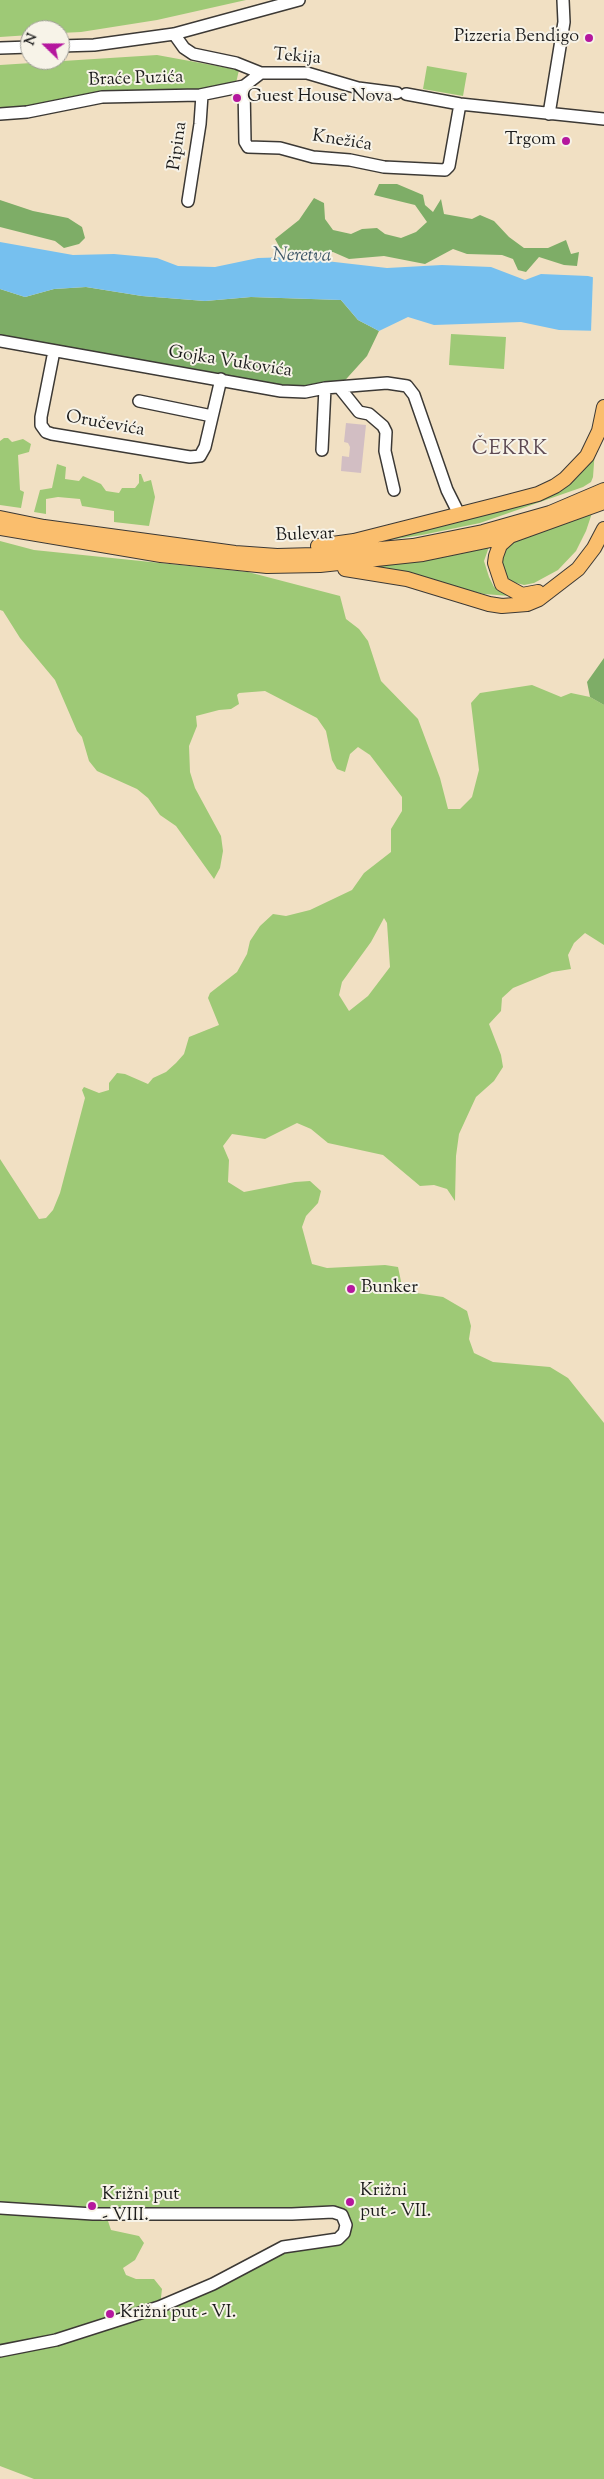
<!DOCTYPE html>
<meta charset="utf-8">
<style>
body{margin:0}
#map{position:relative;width:604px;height:2479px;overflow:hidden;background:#f1e0c3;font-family:"Sorts Mill Goudy",serif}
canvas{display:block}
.north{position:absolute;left:20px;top:20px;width:50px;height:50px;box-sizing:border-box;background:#f7f3e8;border:1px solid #9f9d96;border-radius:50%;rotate:292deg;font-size:14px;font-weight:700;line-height:20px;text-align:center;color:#1c1c1c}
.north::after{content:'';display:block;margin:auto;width:18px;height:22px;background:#b5179e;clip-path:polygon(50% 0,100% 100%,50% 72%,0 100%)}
</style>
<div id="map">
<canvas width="604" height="2479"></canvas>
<div class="north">N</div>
</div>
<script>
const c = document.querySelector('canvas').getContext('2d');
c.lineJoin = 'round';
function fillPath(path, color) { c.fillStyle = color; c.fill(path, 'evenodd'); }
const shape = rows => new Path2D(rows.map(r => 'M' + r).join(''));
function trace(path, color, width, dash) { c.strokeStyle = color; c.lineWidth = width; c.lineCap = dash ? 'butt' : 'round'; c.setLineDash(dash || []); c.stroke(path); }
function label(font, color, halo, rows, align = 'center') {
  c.font = font + ' "Sorts Mill Goudy",serif'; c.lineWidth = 4; c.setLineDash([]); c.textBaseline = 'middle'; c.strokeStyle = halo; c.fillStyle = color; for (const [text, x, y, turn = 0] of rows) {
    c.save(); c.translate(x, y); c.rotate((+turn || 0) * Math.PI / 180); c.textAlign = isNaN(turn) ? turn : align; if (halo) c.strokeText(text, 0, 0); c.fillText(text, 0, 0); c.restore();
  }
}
const industrial = shape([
 [346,423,366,425,361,473,341,471,342,456,349,457,350,447,348,443,344,442]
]);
const green = shape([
 [0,0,246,0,157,20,81,32,60,33,60,30,30,30,30,35,0,37],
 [157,55,239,70,236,83,199,93,0,111,0,65],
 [427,66,467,73,463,96,423,89],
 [451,334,506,337,504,369,449,365],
 [4,438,8,438,12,442,23,439,31,444,29,452,18,455,20,490,24,492,21,508,0,505,0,441],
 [595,449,593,477,591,482,583,487,480,523,422,535,357,545,538,495],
 [57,464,66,467,65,479,79,481,83,476,101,484,106,491,119,493,122,488,135,488,139,483,139,474,141,474,144,482,151,480,155,497,149,526,114,522,114,511,82,506,80,499,58,497,46,499,46,514,34,512,40,490,52,488],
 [592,513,586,531,576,551,558,570,534,583,524,585,505,580,498,564,505,545],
 [0,541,34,550,248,572,340,596,346,619,359,629,368,641,381,681,418,719,440,778,448,809,460,809,472,797,479,770,471,703,480,693,532,685,561,697,571,693,590,697,604,705,604,945,585,933,574,943,568,955,571,969,552,972,513,988,502,998,501,1011,489,1024,501,1055,503,1067,494,1081,476,1097,459,1134,456,1156,455,1201,447,1189,434,1185,420,1186,383,1155,328,1143,311,1129,297,1123,265,1139,232,1134,223,1146,229,1160,228,1182,244,1192,295,1182,310,1181,321,1191,318,1203,306,1216,302,1227,312,1264,327,1268,385,1265,398,1267,403,1291,443,1297,467,1311,471,1326,469,1339,474,1353,493,1362,550,1367,568,1378,604,1423,604,2479,34,2479,0,2466,0,1159,39,1219,46,1218,53,1210,60,1193,85,1098,82,1090,84,1087,99,1093,109,1090,109,1083,117,1073,125,1074,148,1084,153,1078,166,1072,176,1063,184,1054,189,1037,219,1025,208,998,210,993,237,972,247,954,250,941,260,926,273,914,286,916,310,910,352,890,364,873,391,852,391,829,402,811,402,797,370,755,358,747,350,754,345,772,337,769,332,760,326,731,317,718,265,691,239,693,237,695,239,704,231,709,219,710,196,716,197,726,189,746,190,772,195,788,221,836,223,851,220,868,214,879,176,826,160,815,148,798,137,789,97,771,89,761,82,737,77,731,55,680,20,638,3,611,0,610],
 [384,918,387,923,390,967,368,996,349,1011,339,995,342,982,371,942],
 [106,2215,342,2215,338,2239,270,2253,160,2306,162,2289,154,2279,136,2279,126,2275,123,2268,135,2260,144,2243,139,2236,111,2230],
 [490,544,484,561,489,577,494,587,510,596,484,594,371,566]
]);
const forest = shape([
 [379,184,397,184,423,195,425,205,433,212,441,199,444,214,472,219,480,215,494,221,509,237,524,248,548,248,566,240,571,254,579,252,577,266,564,265,539,257,526,272,518,270,513,259,502,255,467,254,453,249,425,264,384,256,349,259,333,252,308,255,289,252,280,248,275,239,299,220,314,198,324,203,325,219,333,230,351,234,362,229,377,228,385,234,401,238,416,232,427,222,415,205,374,195],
 [0,200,33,211,68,218,82,227,85,238,79,244,64,248,55,241,0,227],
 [86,287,142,296,205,301,251,297,341,300,358,320,379,331,367,356,339,387,305,392,0,341,0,289,25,297,54,289],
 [604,658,604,705,590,697,587,682]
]);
const water = shape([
 [0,242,73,255,114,254,157,258,178,266,215,267,258,258,291,257,387,268,442,265,491,267,525,280,541,274,588,276,604,280,604,331,559,330,521,322,434,325,408,317,379,331,358,320,341,300,251,297,205,301,142,296,86,287,54,289,25,297,0,289]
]);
const pier = shape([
 [593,275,604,278,604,333,591,332]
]);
const minor = shape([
 [174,34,184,48,193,54,236,63,261,73,307,73,358,88,397,93],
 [60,46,94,45,174,34,299,0],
 [0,48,30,47],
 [261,73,244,86,245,142,248,147,280,148,313,157,350,160,384,167,445,170,449,166,460,104],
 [406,94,460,104,604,119],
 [0,114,27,112,102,97,200,95,244,86],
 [549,114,564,22,563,0],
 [188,201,200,124,202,95],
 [0,341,281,391,305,392,325,388,387,383,407,386,414,395,447,490,459,514],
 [54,351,41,417,41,425,46,432,52,434,190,457,200,456,205,447,221,379],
 [339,387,359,412,369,414,383,426,386,432,385,451,394,490],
 [139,401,212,416],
 [322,450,325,388],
 [0,2208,93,2214,292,2214,333,2212,342,2215,346,2225,344,2233,338,2239,283,2247,213,2284,159,2307,56,2340,0,2351]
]);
const major = shape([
 [0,518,44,527,235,553,277,556,315,555,413,546,483,532,550,513,604,490],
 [0,528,161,555,267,566,320,565,423,554,510,536,604,502],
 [510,536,500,545,496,556,495,563,502,584,522,595,538,592],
 [318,546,354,541,500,504,538,494,555,486,565,479,587,456,599,431,604,407],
 [345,569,407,579,489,604,502,606,527,604,539,599,578,569,594,548,604,529]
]);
const markers = [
 [589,38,5,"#b5179e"],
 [237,98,5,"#b5179e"],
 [566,141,5,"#b5179e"],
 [351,1289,5,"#b5179e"],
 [350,2202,5,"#b5179e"],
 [92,2206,5,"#b5179e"],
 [110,2314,5,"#b5179e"]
];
const poiNames = [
 ["Pizzeria Bendigo",579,38,"right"],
 ["Guest House Nova",247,98],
 ["Trgom",556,141,"right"],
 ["Bunker",361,1289],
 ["Križni",360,2192],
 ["put - VII.",360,2213],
 ["Križni put",102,2196],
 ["- VIII.",102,2217],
 ["Križni put - VI.",120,2314]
];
const streetNames = [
 ["Tekija",297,58,5],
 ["Braće Puzića",136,80,-2],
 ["Knežića",342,142,9],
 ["Pipina",179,146,-82],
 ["Gojka Vukovića",230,363,9],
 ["Oručevića",105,425,10],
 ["Bulevar",305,536,-2]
];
const waterNames = [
 ["Neretva",302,257,1]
];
const quarterNames = [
 ["ČEKRK",510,451]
];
fillPath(industrial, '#d2bec3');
fillPath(green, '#9ec976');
fillPath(forest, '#7ead67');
fillPath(water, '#76c0ef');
fillPath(pier, '#f1e0c3');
trace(minor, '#3c3935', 14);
trace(major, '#3c3935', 16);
trace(minor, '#fff', 11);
trace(major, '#fabe6d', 14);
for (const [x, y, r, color] of markers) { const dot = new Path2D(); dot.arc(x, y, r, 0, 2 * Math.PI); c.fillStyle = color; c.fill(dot); trace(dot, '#f7f3e8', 2); }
label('18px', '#1c1c1c', '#f7f3e8', poiNames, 'left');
label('18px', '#1c1c1c', '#f7f3e8', streetNames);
label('italic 19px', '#3c5566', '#f7f3e8', waterNames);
c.letterSpacing = '1px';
label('20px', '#5e4a53', '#f7f3e8', quarterNames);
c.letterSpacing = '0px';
</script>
